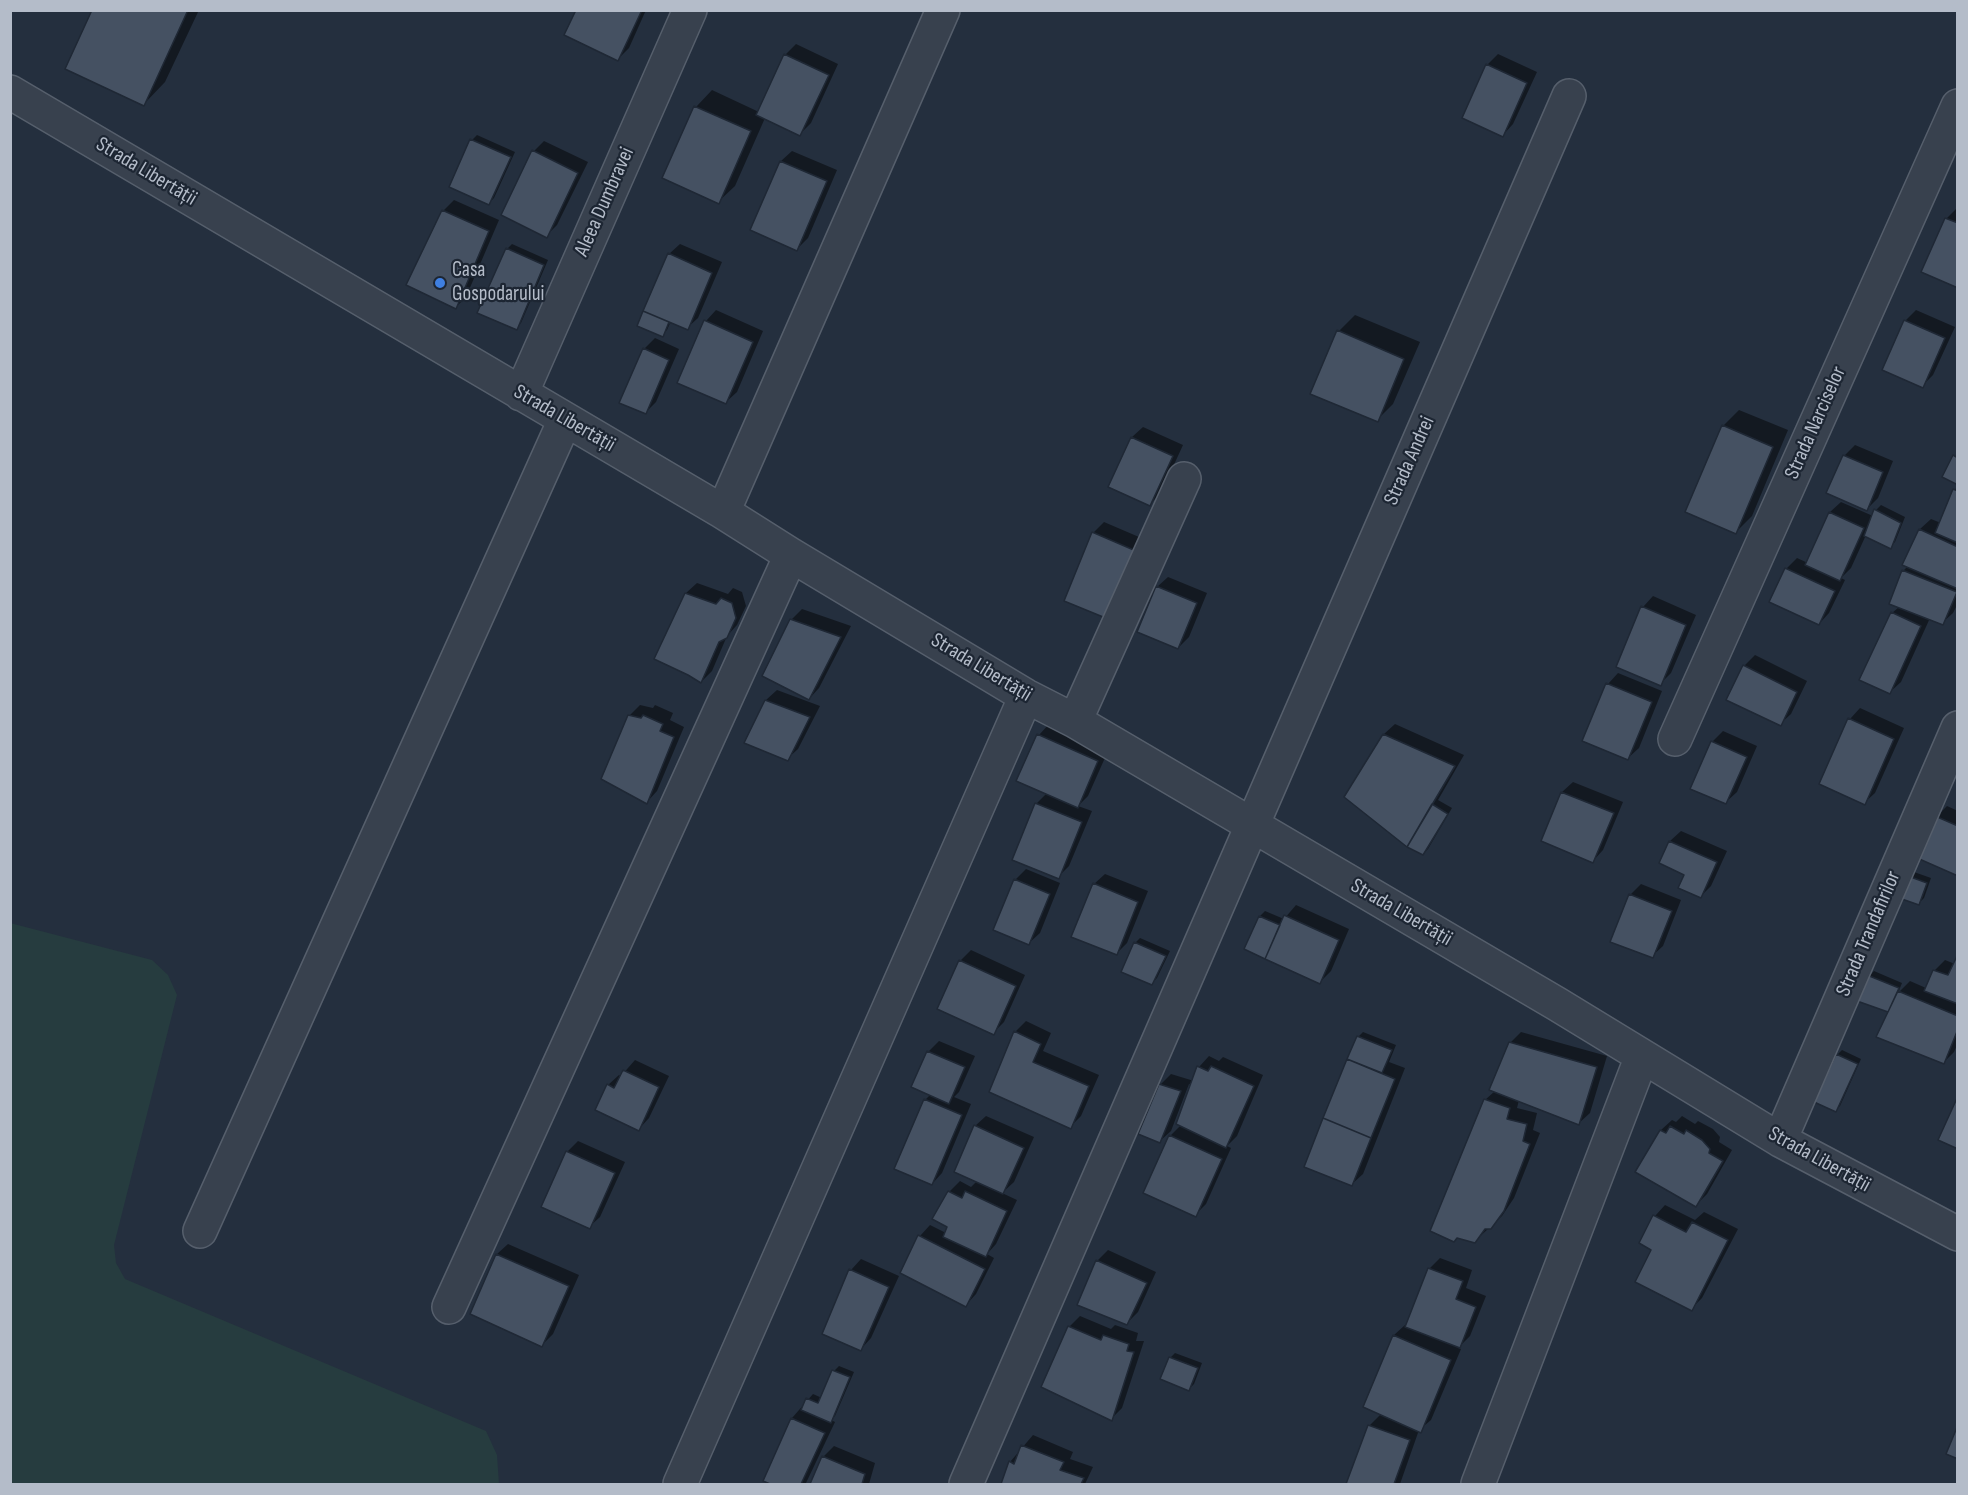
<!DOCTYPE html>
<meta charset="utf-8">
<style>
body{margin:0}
#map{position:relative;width:1968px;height:1495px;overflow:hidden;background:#242f3e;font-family:"Sofia Sans Condensed",sans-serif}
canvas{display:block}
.frame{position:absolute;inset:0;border:12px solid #b4bcc9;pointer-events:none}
</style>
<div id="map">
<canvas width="1968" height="1495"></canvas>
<div class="frame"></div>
</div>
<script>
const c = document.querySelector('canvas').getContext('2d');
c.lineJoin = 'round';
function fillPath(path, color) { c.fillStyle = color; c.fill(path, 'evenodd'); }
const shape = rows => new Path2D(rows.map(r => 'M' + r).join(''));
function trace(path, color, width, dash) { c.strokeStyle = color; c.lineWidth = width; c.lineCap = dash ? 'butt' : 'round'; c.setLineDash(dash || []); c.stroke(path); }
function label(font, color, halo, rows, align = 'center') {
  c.font = font + ' "Sofia Sans Condensed",sans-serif'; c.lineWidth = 4.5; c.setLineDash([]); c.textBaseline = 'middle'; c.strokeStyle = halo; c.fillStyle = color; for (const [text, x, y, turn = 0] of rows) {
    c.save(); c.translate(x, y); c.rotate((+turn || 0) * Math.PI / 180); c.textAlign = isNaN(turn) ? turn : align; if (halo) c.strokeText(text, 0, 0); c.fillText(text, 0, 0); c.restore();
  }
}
const green = shape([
 [10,923,152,960,168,975,177,995,114,1245,116,1263,125,1279,486,1431,497,1455,499,1484,11,1484]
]);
const shadow = shape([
 [93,10,199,10,165,82,144,104],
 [577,10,646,10,629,48,618,59],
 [796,44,838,64,811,123,800,134,765,118,735,186,718,202,696,107,712,90,759,112,785,55],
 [1498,54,1537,72,1513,124,1503,135,1487,65],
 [477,135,515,152,494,198,489,203,472,140],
 [544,141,588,162,557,225,546,236,534,151],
 [792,151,837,170,808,238,797,249,752,230,781,161],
 [454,200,499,220,466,297,456,307,443,211],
 [1957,208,1958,208,1958,286,1946,219],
 [512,244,548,260,521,323,516,328,507,249],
 [680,244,722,262,698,318,687,328,671,321,667,330,662,335,639,325,669,254],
 [716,310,763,331,737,392,726,402,706,321],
 [1916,310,1955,327,1933,375,1922,386,1884,369,1905,321],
 [1355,315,1420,342,1393,404,1377,420,1339,331],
 [655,338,679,349,656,402,645,413,644,349],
 [1739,410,1788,430,1752,516,1736,532,1723,426],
 [1143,427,1183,445,1161,493,1150,504,1110,486,1132,437],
 [1855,445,1893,461,1878,498,1867,509,1844,456],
 [1958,487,1958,603,1953,613,1942,623,1930,618,1901,682,1890,692,1892,613,1899,607,1903,571,1908,566,1904,564,1920,529,1931,519,1941,523,1954,490],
 [1841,502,1873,516,1876,510,1881,505,1905,517,1895,542,1890,547,1866,535,1851,568,1841,578,1845,580,1829,613,1819,624,1771,601,1786,569,1797,558,1808,563,1830,512],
 [1104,522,1146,540,1118,607,1093,533],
 [1168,577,1207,593,1189,637,1178,648,1157,587],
 [697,583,728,594,733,588,742,592,746,606,737,625,727,636,712,671,701,682,686,593],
 [1653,596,1696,615,1671,673,1660,684,1643,607],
 [802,609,851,626,819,688,809,699,791,620],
 [1755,655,1807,681,1791,714,1780,724,1744,666],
 [1618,673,1662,691,1639,748,1628,758,1584,740,1608,684],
 [777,690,820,706,798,749,787,759,746,742,766,700],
 [640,705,653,708,655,705,673,713,670,720,684,727,657,791,647,802,629,716],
 [1860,708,1904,728,1875,793,1864,803,1850,719],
 [1049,724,1108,751,1088,796,1078,806,1092,811,1069,866,1058,877,1014,859,1037,803,1047,793,1039,735],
 [1395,724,1464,755,1438,800,1452,808,1428,849,1423,854,1346,797,1384,734],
 [1723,731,1757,746,1737,792,1726,802,1712,742],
 [1573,782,1623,802,1603,850,1593,861,1562,792],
 [1947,806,1958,811,1958,874,1936,817],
 [1681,831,1727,851,1711,886,1701,896,1686,874,1661,863,1670,841],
 [1026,869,1060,883,1040,933,1029,943,1015,880],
 [1914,872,1931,878,1924,898,1919,903,1909,877],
 [1105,874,1148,891,1127,943,1116,954,1094,884],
 [1641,884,1681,900,1663,946,1652,956,1630,895],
 [1296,905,1349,929,1331,971,1320,982,1246,949,1260,916,1265,911,1284,919],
 [1140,938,1170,951,1157,978,1152,983,1135,943],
 [971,950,1025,975,1004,1022,993,1033,960,961],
 [1958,958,1958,1043,1954,1052,1943,1063,1890,1012,1869,976,1874,971,1902,983,1898,993,1910,981,1926,988,1934,971,1945,960,1955,964],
 [1026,1021,1051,1033,1043,1051,1099,1075,1081,1116,1070,1127,1015,1032],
 [1363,1032,1396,1045,1389,1062,1405,1068,1363,1174,1352,1184,1349,1060,1358,1037],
 [1521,1032,1607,1056,1590,1113,1579,1123,1519,1100,1517,1108,1537,1113,1533,1130,1540,1133,1514,1198,1502,1216,1475,1241,1485,1100,1495,1091,1510,1043],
 [939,1041,975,1056,959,1092,954,1097,971,1104,942,1173,932,1184,925,1100,931,1094,913,1087,929,1051],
 [1842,1050,1861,1059,1840,1106,1835,1110,1837,1055],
 [1209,1056,1219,1061,1223,1057,1263,1075,1237,1136,1227,1146,1231,1148,1206,1204,1195,1215,1170,1136,1181,1125,1192,1085,1189,1084,1171,1131,1160,1141,1160,1085,1171,1074,1194,1081,1199,1067],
 [635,1060,669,1076,649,1118,639,1129,608,1085,619,1075,621,1076],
 [986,1116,1034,1137,1014,1182,1002,1193,1017,1200,996,1244,987,1254,994,1258,976,1294,966,1305,920,1236,930,1225,946,1233,949,1226,949,1192,960,1181,971,1187,977,1181,975,1126],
 [1682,1116,1695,1124,1698,1121,1713,1129,1720,1137,1719,1142,1732,1150,1707,1194,1696,1205,1637,1171,1661,1130,1672,1120,1676,1122],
 [578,1141,625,1162,600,1217,589,1227,567,1152],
 [1665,1205,1695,1220,1704,1212,1738,1229,1702,1298,1691,1309,1655,1216],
 [508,1244,579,1275,553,1334,542,1345,472,1313,497,1254],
 [1108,1250,1156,1272,1138,1312,1127,1323,1097,1261],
 [1440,1258,1472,1270,1466,1288,1486,1296,1470,1336,1458,1348,1461,1349,1431,1420,1419,1430,1400,1484,1348,1484,1369,1426,1381,1414,1365,1407,1394,1335,1405,1325,1407,1326,1429,1269],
 [861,1259,899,1276,871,1338,861,1349,851,1270],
 [1080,1316,1111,1329,1115,1325,1138,1333,1136,1341,1144,1341,1122,1408,1111,1419,1069,1327],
 [1175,1353,1202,1363,1194,1384,1189,1389,1170,1358],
 [839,1366,854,1372,835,1416,831,1420,835,1422,806,1483,774,1484,765,1481,792,1418,813,1394,822,1398,834,1371],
 [1033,1435,1073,1452,1070,1459,1093,1467,1085,1484,1007,1484,1003,1483,1010,1462],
 [834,1446,875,1463,869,1484,812,1484,823,1457]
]);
const building = shape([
 [92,10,188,10,144,106,65,69,92,10],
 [576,10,642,10,618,61,564,35,576,10],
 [784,54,829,75,800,136,756,115,784,54],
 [1486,64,1527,83,1503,137,1462,118,1486,64],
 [694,106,751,131,719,204,662,178,694,106],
 [470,139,511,157,489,205,449,187,470,139],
 [532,150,578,173,547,238,501,215,532,150],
 [780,161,827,181,797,251,750,230,780,161],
 [442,210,489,231,456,309,406,285,442,210],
 [1945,218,1958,223,1958,288,1921,272,1945,218],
 [506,248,544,265,517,330,477,313,506,248],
 [668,253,712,273,688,330,643,311,668,253],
 [643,311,669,322,663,337,637,326,643,311],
 [704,320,753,342,726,404,677,383,704,320],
 [1904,320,1945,338,1923,388,1882,370,1904,320],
 [1337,330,1404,359,1378,422,1310,394,1337,330],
 [643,348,669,360,646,414,619,403,643,348],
 [1722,425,1773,447,1736,534,1685,512,1722,425],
 [1131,437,1173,456,1150,506,1108,487,1131,437],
 [1843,455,1883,472,1867,511,1826,493,1843,455],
 [1953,455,1958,458,1958,485,1942,477,1953,455],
 [1953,489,1958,491,1958,543,1935,533,1953,489],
 [1874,509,1901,523,1891,549,1864,536,1874,509],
 [1829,512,1864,528,1840,581,1805,565,1829,512],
 [1919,529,1958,547,1958,589,1902,565,1919,529],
 [1092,532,1136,551,1108,619,1064,601,1092,532],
 [1785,568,1835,591,1819,625,1769,602,1785,568],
 [1902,570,1957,592,1943,625,1889,604,1902,570],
 [1156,586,1197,603,1178,649,1137,632,1156,586],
 [685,593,716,604,721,598,732,603,736,618,727,638,719,642,701,683,688,675,654,659,685,593],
 [1641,606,1686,625,1661,686,1616,667,1641,606],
 [1891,612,1921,626,1890,694,1859,680,1891,612],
 [790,619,841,637,809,700,762,676,790,619],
 [1743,665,1797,692,1781,726,1726,700,1743,665],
 [1606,683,1652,702,1628,760,1582,741,1606,683],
 [765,700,810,717,788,761,744,743,765,700],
 [628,715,641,718,643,715,663,724,660,731,674,737,647,804,601,779,628,715],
 [1848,718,1894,739,1865,805,1819,784,1848,718],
 [1037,734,1098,761,1078,808,1016,781,1037,734],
 [1383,734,1455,766,1407,847,1344,797,1383,734],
 [1711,741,1747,757,1726,804,1690,789,1711,741],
 [1561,792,1614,813,1593,863,1541,841,1561,792],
 [1035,803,1082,822,1059,879,1012,860,1035,803],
 [1432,804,1448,814,1423,855,1407,847,1432,804],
 [1935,816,1958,826,1958,876,1917,858,1935,816],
 [1669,841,1717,862,1701,898,1678,888,1684,875,1659,863,1669,841],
 [1908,876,1927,883,1919,905,1899,898,1908,876],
 [1014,879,1050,894,1029,945,993,930,1014,879],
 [1093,883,1138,902,1117,955,1071,937,1093,883],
 [1629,894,1672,911,1653,958,1610,942,1629,894],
 [1284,915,1339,940,1320,984,1265,959,1284,915],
 [1259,916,1280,925,1265,959,1244,949,1259,916],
 [1134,942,1166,956,1152,985,1121,972,1134,942],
 [1957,956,1958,1004,1924,991,1933,970,1948,975,1957,956],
 [959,960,1016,986,994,1035,937,1009,959,960],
 [1867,975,1899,988,1888,1012,1857,1001,1867,975],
 [1898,991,1958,1016,1958,1029,1944,1064,1876,1037,1898,991],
 [1014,1031,1041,1044,1033,1062,1089,1086,1071,1129,989,1092,1014,1031],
 [1357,1036,1392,1050,1382,1073,1347,1059,1357,1036],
 [1509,1042,1597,1067,1579,1125,1489,1090,1509,1042],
 [927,1051,965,1067,949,1104,911,1087,927,1051],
 [1836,1054,1858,1064,1836,1112,1814,1102,1836,1054],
 [1347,1059,1395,1079,1371,1138,1323,1118,1347,1059],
 [1197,1066,1208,1071,1211,1066,1254,1086,1226,1148,1176,1124,1197,1066],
 [623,1070,659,1087,639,1131,595,1110,607,1084,614,1088,623,1070],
 [1159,1084,1181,1091,1160,1143,1138,1134,1159,1084],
 [1958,1096,1958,1149,1938,1140,1958,1096],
 [924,1099,962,1115,932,1185,894,1169,924,1099],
 [1484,1099,1510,1108,1507,1119,1527,1124,1523,1141,1530,1144,1504,1211,1491,1229,1485,1229,1475,1243,1457,1238,1454,1242,1430,1231,1484,1099],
 [1323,1118,1371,1138,1352,1186,1304,1167,1323,1118],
 [974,1125,1024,1148,1003,1194,954,1172,974,1125],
 [1670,1126,1684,1134,1686,1130,1702,1140,1710,1149,1709,1153,1723,1161,1696,1207,1635,1172,1660,1130,1666,1133,1670,1126],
 [1169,1135,1222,1159,1196,1217,1143,1193,1169,1135],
 [566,1151,615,1173,590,1229,541,1207,566,1151],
 [948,1191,962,1198,965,1191,1007,1211,986,1257,943,1237,947,1227,932,1219,948,1191],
 [1653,1215,1686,1232,1692,1222,1728,1240,1692,1311,1635,1282,1651,1250,1639,1243,1653,1215],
 [918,1235,985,1269,966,1307,900,1273,918,1235],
 [496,1254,569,1286,542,1347,470,1314,496,1254],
 [1096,1260,1147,1283,1127,1325,1077,1305,1096,1260],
 [1428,1268,1463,1281,1456,1299,1476,1307,1460,1348,1405,1327,1428,1268],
 [849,1269,889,1287,861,1351,822,1334,849,1269],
 [1068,1326,1101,1340,1103,1335,1129,1344,1127,1351,1134,1352,1112,1421,1041,1387,1068,1326],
 [1393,1335,1451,1360,1421,1433,1363,1407,1393,1335],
 [1169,1357,1198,1368,1189,1391,1160,1379,1169,1357],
 [832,1370,850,1377,831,1423,801,1410,806,1398,818,1403,832,1370],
 [791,1418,825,1433,801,1484,770,1484,763,1481,791,1418],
 [1368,1425,1410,1440,1394,1484,1346,1484,1368,1425],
 [1958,1425,1958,1459,1946,1454,1958,1425],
 [1021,1445,1064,1462,1060,1470,1084,1478,1081,1484,1001,1484,1009,1461,1014,1464,1021,1445],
 [822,1456,865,1474,862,1484,810,1484,822,1456]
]);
const minor = shape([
 [10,92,723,512,791,555,1026,696,1075,721,1557,1004,1780,1140,1958,1234],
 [521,394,690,10],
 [723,512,943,10],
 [1075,721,1184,479],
 [1675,739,1958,106],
 [1780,1140,1958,728],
 [200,1231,565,420],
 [449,1307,791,555],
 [680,1484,1026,696],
 [966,1484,1569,96],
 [1478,1484,1642,1056]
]);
const markers = [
 [440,283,6,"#3f7fe0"]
];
const streetNames = [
 ["Strada Libertății",146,172,31],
 ["Aleea Dumbravei",605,202,-66],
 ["Strada Libertății",564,419,30],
 ["Strada Narciselor",1816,423,-66],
 ["Strada Andrei",1410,461,-66],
 ["Strada Libertății",981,668,31],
 ["Strada Libertății",1401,913,30],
 ["Strada Trandafirilor",1869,934,-67],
 ["Strada Libertății",1819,1160,29]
];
const poiNames = [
 ["Casa",452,271],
 ["Gospodarului",452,295]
];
fillPath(green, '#263c3f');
fillPath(shadow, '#0007');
fillPath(building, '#455162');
trace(building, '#1f2835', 1.5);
trace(minor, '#565f6c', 36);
trace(minor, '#38414e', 33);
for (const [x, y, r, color] of markers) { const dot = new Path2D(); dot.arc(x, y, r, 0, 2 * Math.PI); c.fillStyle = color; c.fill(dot); trace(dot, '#1d2633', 2); }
label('21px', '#b4bcc9', '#1d2633', streetNames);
label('21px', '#b4bcc9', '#1d2633', poiNames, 'left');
</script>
